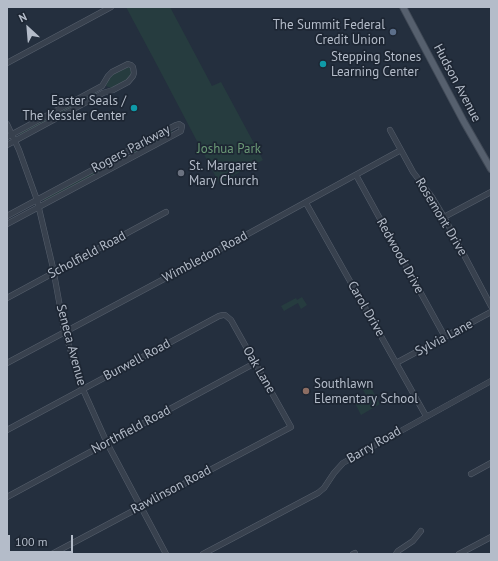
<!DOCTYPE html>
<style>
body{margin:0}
#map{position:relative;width:498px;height:561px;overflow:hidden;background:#242f3e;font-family:"PT Sans",sans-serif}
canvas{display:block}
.frame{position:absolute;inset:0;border:8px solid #b4bcc9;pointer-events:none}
.north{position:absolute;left:8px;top:8px;width:40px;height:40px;-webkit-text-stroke:3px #1d2633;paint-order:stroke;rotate:334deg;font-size:11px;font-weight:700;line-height:16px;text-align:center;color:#b4bcc9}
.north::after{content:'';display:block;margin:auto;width:14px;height:18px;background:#b4bcc9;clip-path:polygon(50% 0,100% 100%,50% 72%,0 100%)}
.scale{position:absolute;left:8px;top:535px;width:65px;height:18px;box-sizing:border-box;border:2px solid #b4bcc9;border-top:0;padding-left:5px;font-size:12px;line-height:14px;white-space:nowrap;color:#b4bcc9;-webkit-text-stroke:3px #1d2633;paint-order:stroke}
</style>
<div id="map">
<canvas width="498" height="561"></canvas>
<div class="frame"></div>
<div class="north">N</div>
<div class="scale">100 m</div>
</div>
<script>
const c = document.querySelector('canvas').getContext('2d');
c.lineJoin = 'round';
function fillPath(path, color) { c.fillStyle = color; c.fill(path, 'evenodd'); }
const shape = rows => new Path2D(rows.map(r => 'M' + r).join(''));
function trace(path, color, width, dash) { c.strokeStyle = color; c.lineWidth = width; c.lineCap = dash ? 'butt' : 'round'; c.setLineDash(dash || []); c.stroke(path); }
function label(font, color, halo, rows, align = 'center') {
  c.font = font + ' "PT Sans",sans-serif'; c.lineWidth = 3.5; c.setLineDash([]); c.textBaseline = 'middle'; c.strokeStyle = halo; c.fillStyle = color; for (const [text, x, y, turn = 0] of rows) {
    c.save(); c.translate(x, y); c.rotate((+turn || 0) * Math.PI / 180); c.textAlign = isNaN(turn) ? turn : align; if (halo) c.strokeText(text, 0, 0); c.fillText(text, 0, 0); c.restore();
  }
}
const green = shape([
 [126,7,170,7,212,86,221,82,263,160,219,183,157,65],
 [128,67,130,68,132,72,131,75,127,80,111,88,106,86,108,80,113,74],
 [96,92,97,94,21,135,19,134,19,133],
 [170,131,172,131,171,134,135,153,133,153,133,151],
 [126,154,128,155,128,157,45,201,43,200,44,198],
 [302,297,307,305,301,309,298,303,284,311,281,306,296,298,297,300],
 [370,386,380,404,361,415,355,403,363,399,362,397,366,395,363,390]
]);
const minor = shape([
 [7,63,111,7],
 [7,124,19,150,37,200,53,268,64,329,81,385,107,443,166,554],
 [390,130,413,172,432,197,444,217,491,306],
 [7,137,102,86,108,76,112,72,128,64,131,65,133,67,134,73,133,76,128,82,113,90,103,93,7,145],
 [356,175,445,337],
 [306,203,426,416],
 [7,216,176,125,179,124,182,126,181,131,7,224],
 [444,217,491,192],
 [7,298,166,212],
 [7,363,235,241,401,150],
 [396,363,491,312],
 [7,430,219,316,223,315,225,315,231,320,291,427,52,554],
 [471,474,491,463],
 [7,497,255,363],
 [203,554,318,493,324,488,334,473,343,463,491,381],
 [353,554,355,553],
 [396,554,398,551,413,541,421,531],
 [459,554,491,537]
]);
const major = shape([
 [403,7,464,122,491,169]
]);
const markers = [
 [393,32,4,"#5c6f8a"],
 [323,64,4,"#0f9aa8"],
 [134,108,4,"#0f9aa8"],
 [181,173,4,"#6b7280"],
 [306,391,4,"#8d6e63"]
];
const poiNames = [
 ["The Summit Federal",385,25,"right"],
 ["Credit Union",385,40,"right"],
 ["Stepping Stones",331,57],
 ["Learning Center",331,72],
 ["Easter Seals /",126,101,"right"],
 ["The Kessler Center",126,116,"right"],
 ["St. Margaret",189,166],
 ["Mary Church",189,181],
 ["Southlawn",314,384],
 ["Elementary School",314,399]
];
const streetNames = [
 ["Hudson Avenue",457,83,62],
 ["Rogers Parkway",131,149,-28],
 ["Rosemont Drive",441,217,59],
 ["Scholfield Road",87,255,-28],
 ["Redwood Drive",400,256,61],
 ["Wimbledon Road",205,257,-28],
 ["Carol Drive",366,309,60],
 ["Sylvia Lane",444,338,-28],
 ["Seneca Avenue",71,345,75],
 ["Burwell Road",137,360,-28],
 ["Oak Lane",259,370,60],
 ["Northfield Road",131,430,-28],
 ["Barry Road",374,445,-30],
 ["Rawlinson Road",171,490,-28]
];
const parkNames = [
 ["Joshua Park",229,149]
];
fillPath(green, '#263c3f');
trace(minor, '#565f6c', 6);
trace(major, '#414a57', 8);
trace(minor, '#38414e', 5);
trace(major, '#56606e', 6);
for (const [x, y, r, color] of markers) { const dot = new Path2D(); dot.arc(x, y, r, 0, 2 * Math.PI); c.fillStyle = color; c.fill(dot); trace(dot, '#1d2633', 1.5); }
label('13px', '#b4bcc9', '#1d2633', poiNames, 'left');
label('13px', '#b4bcc9', '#1d2633', streetNames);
label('13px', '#6b9a76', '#1d2633', parkNames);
</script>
